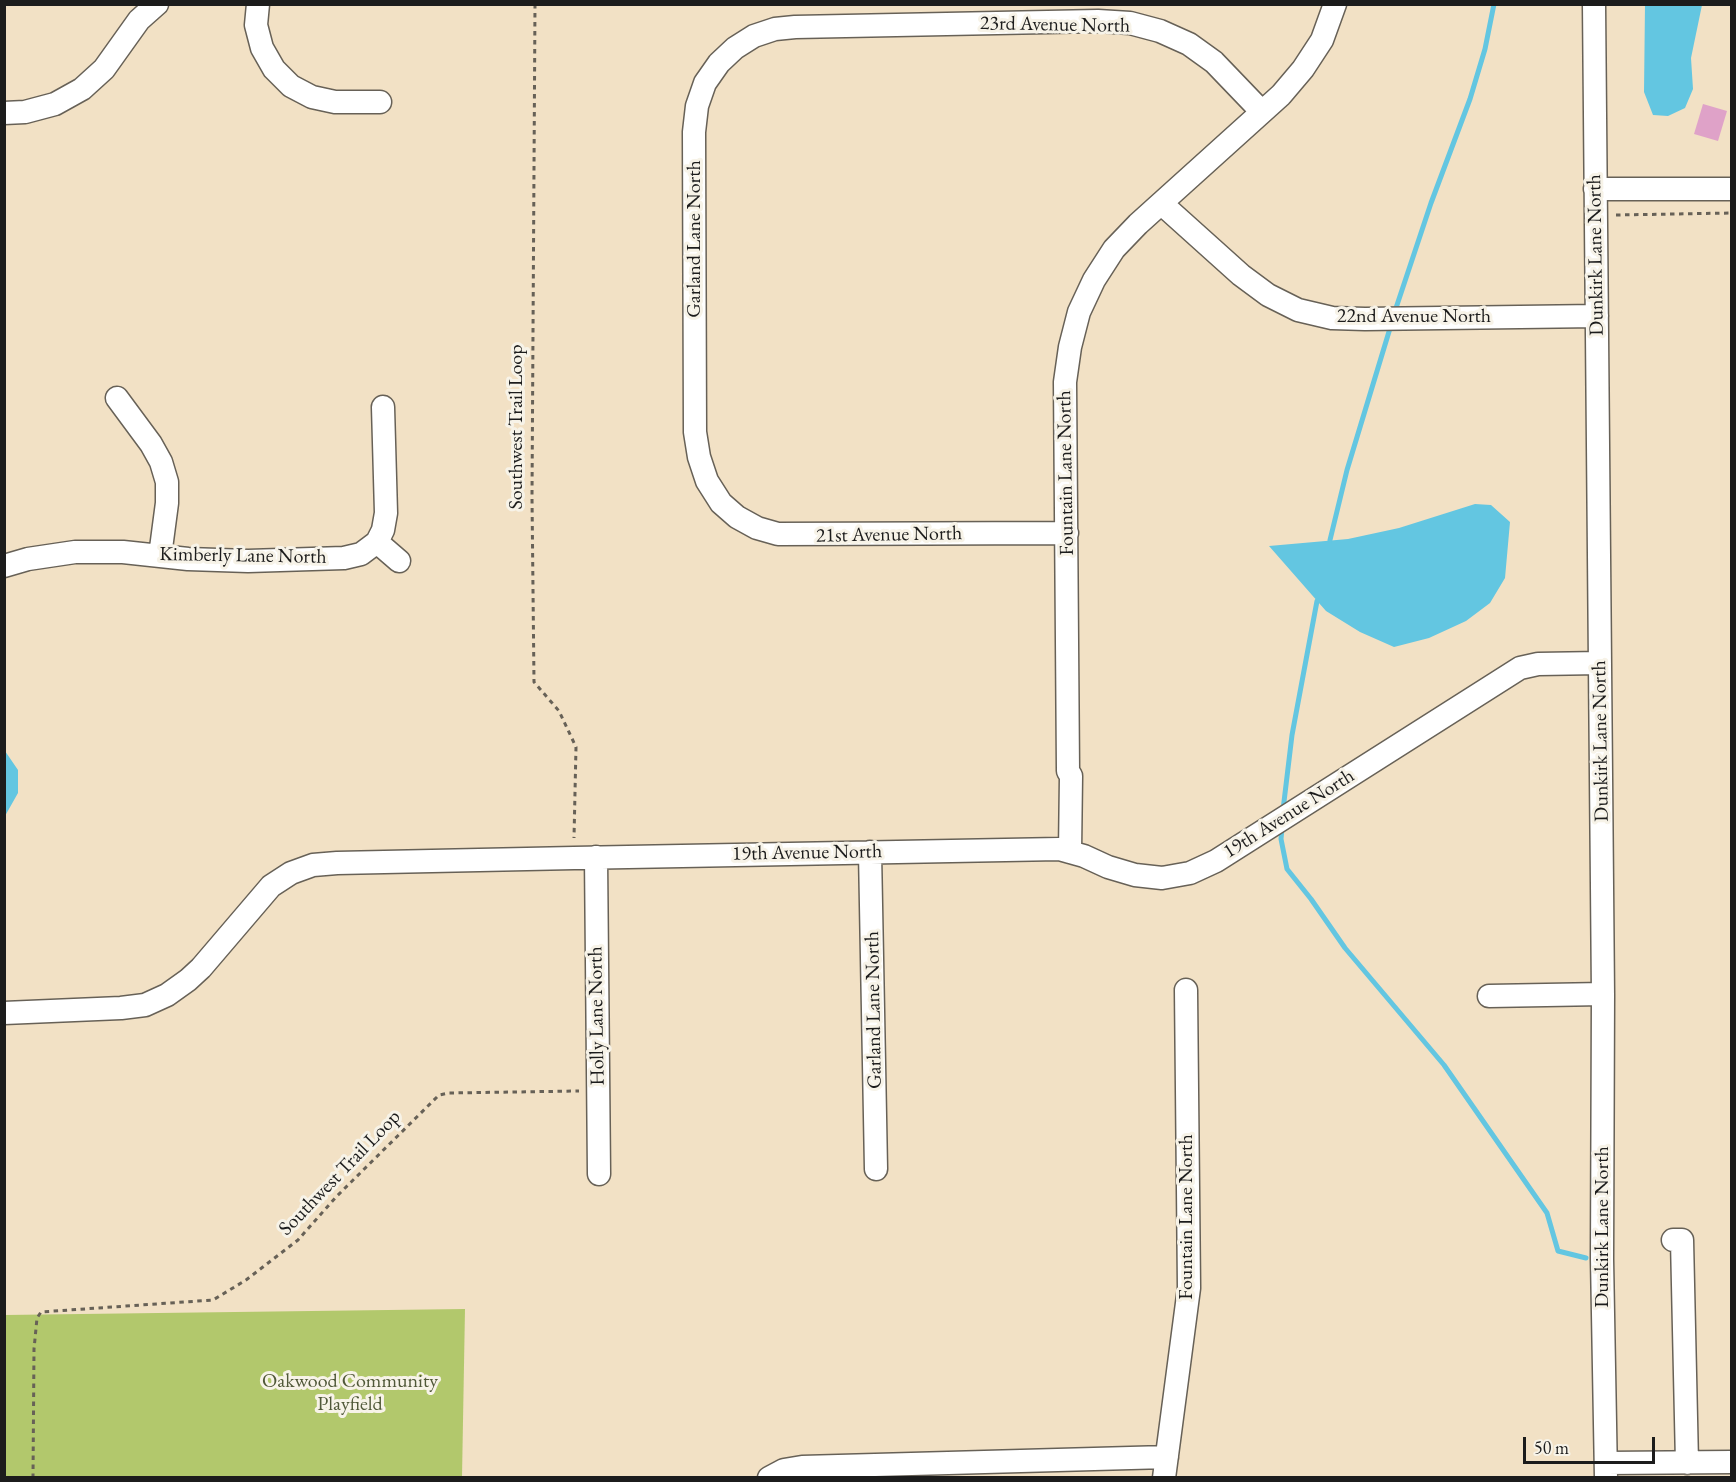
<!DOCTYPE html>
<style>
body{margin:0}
#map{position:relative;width:1736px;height:1482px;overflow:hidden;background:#f2e1c5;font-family:"EB Garamond",serif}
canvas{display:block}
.frame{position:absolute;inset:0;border:6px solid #1c1c1c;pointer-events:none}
.scale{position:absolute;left:1523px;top:1437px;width:132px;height:27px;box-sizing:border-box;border:3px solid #1c1c1c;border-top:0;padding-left:8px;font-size:18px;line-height:21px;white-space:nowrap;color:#1c1c1c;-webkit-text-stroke:4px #f7f3e8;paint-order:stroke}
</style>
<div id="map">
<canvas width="1736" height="1482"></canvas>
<div class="frame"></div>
<div class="scale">50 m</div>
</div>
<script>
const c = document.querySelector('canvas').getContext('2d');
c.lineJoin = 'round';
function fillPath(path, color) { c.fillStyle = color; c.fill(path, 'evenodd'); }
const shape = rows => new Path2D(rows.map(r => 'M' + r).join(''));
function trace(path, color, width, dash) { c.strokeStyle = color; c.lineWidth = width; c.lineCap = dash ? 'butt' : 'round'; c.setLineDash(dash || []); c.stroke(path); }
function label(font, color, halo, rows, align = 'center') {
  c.font = font + ' "EB Garamond",serif'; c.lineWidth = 6; c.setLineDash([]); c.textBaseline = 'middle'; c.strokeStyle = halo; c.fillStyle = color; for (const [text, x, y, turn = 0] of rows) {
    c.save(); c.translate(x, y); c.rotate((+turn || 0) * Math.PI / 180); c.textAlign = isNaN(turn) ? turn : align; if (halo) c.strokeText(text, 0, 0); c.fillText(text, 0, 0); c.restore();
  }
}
const green = shape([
 [465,1309,462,1477,5,1477,5,1315]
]);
const water = shape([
 [1645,5,1702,5,1691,58,1693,89,1685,108,1668,116,1653,115,1644,92],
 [1475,504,1491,505,1510,522,1505,578,1490,603,1466,621,1429,638,1394,647,1360,632,1326,611,1269,546,1348,539,1399,528],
 [5,751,18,770,18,793,5,816]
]);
const stream = shape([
 [1394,314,1431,203,1470,99,1485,49,1494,4],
 [1330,540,1347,470,1391,325],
 [1283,810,1292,735,1317,601],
 [1282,828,1281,839,1287,869,1311,899,1345,948,1444,1065,1547,1213,1558,1251,1586,1258]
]);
const building = shape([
 [1703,104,1727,111,1718,141,1694,134]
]);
const path = shape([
 [535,4,532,497,534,682,559,711,576,747,574,838],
 [1616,215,1732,213],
 [33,1478,34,1349,37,1318,41,1312,213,1300,246,1280,298,1240,336,1197,439,1095,449,1093,579,1091]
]);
const minor = shape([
 [258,4,256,25,262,48,274,69,291,86,312,97,335,102,380,102],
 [1594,4,1603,994,1602,1259,1606,1478],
 [4,113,25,112,55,104,82,89,104,69,139,20,157,4],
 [1595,189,1732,189],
 [1162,204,1241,275,1268,295,1298,310,1332,318,1365,319,1597,316],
 [117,398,151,444,161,462,167,482,167,503,160,556],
 [1067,533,778,534,757,528,737,517,721,503,707,481,699,457,695,432,694,132,697,106,705,83,719,63,735,48,754,36,775,29,795,27,1098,21,1130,23,1160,31,1189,44,1214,62,1262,112],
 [377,542,399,561],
 [4,566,28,559,75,552,123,552,188,559,248,561,344,558,361,554,377,542,383,530,386,513,383,407],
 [870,852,876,1169],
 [1070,852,1071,776,1068,771,1065,382,1070,347,1079,312,1094,280,1114,249,1138,224,1281,95,1303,69,1322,40,1335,4],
 [596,857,599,1174],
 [1489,996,1603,994],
 [4,1013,121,1008,145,1005,167,995,188,980,201,968,271,886,291,873,313,865,337,863,574,858,1059,849,1084,856,1108,867,1135,875,1162,878,1190,873,1216,861,1520,668,1538,664,1600,663],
 [1673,1240,1682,1240,1687,1463],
 [1606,1463,1732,1462],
 [769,1478,784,1470,802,1467,1167,1457],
 [1164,1478,1189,1288,1186,990]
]);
const streetNames = [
 ["23rd Avenue North",1055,25,1],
 ["Garland Lane North",695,239,-90],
 ["Dunkirk Lane North",1596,255,-91],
 ["22nd Avenue North",1414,317],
 ["Southwest Trail Loop",517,427,-90],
 ["Fountain Lane North",1066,473,-91],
 ["21st Avenue North",889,535,-1],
 ["Kimberly Lane North",243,556,1],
 ["Dunkirk Lane North",1601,741,-91],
 ["19th Avenue North",1289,814,-32],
 ["19th Avenue North",807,853,-1],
 ["Garland Lane North",874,1010,-91],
 ["Holly Lane North",597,1016,-91],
 ["Southwest Trail Loop",340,1173,-46],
 ["Fountain Lane North",1187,1217,-90],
 ["Dunkirk Lane North",1603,1227,-90]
];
const parkNames = [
 ["Oakwood Community",350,1382],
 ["Playfield",350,1405]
];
fillPath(green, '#b2c86c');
fillPath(water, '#63c6e1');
trace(stream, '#63c6e1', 5);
fillPath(building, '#dfa2c8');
trace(minor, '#676157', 25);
trace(path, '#676157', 3, [4.5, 4.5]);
trace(minor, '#fff', 22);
label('20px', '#1c1c1c', '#f7f3e8', streetNames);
label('20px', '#505838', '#f7f3e8', parkNames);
</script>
